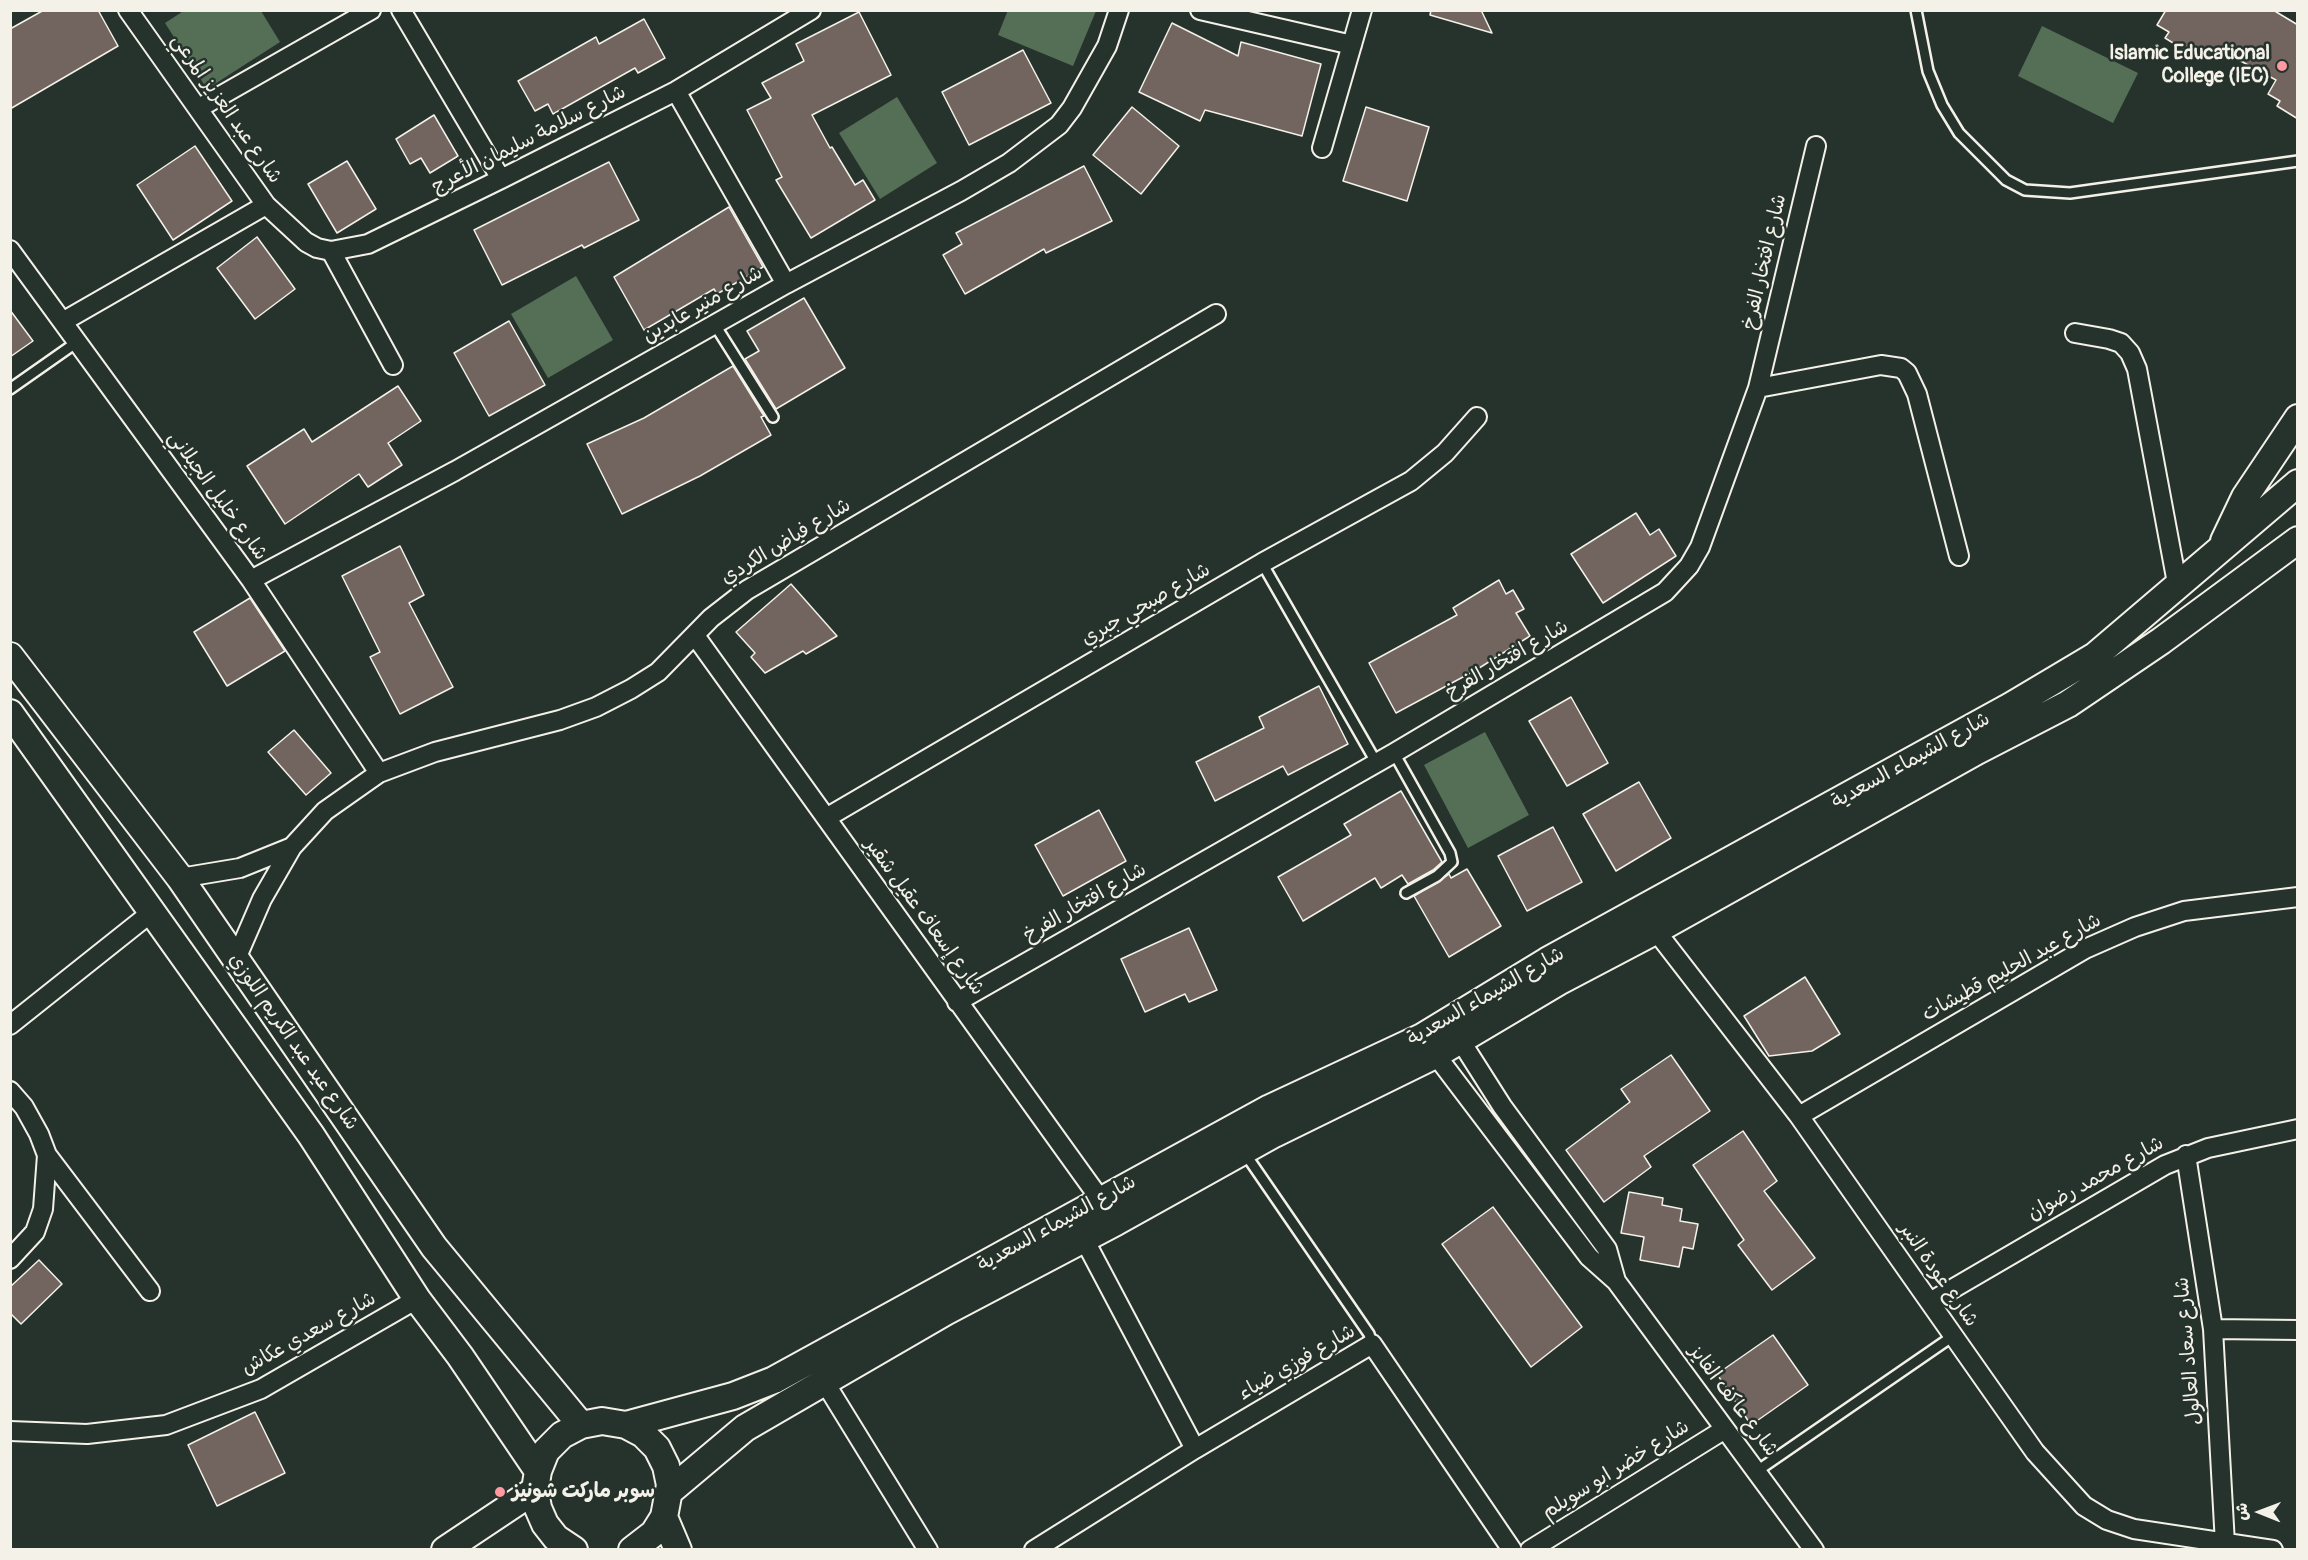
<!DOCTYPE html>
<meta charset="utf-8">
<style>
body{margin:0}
#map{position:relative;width:2308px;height:1560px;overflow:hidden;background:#26332d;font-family:Pangolin,"Playpen Sans Arabic",sans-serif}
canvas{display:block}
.frame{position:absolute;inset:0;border:12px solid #f4f1e8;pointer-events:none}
.north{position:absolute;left:2230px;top:1482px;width:60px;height:60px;-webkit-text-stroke:4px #26332d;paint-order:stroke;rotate:271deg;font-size:16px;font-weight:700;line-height:24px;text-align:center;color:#f4f1e8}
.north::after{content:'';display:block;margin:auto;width:21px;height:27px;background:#f4f1e8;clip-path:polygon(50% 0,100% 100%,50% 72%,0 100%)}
</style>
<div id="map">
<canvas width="2308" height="1560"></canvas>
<div class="frame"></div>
<div class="north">ش</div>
</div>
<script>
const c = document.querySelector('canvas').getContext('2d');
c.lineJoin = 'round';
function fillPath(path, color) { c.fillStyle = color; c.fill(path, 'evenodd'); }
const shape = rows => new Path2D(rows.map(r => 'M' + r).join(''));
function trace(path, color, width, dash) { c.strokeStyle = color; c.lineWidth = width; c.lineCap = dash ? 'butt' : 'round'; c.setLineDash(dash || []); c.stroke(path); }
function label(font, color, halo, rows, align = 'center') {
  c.font = font + ' Pangolin,"Playpen Sans Arabic",sans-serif'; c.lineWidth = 5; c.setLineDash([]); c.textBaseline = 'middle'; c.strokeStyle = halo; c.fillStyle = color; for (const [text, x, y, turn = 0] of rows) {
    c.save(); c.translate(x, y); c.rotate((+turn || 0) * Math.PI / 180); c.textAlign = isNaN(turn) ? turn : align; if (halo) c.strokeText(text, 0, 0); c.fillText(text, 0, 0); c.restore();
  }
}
const green = shape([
 [185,10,261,11,280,42,207,89,165,23],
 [1008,10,1096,10,1096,11,1073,66,998,35],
 [2042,26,2138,73,2113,123,2018,76],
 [897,97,937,163,880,199,839,133],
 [576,276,613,340,548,378,511,314],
 [1485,732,1529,815,1468,848,1424,765]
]);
const building = shape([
 [44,10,98,10,118,46,10,109,10,29,44,10],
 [1431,10,1481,10,1492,33,1430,15,1431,10],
 [2166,10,2273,10,2298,25,2298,119,2277,106,2280,101,2268,94,2276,80,2222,51,2216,60,2203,52,2199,59,2165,38,2169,32,2157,25,2166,10],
 [859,12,891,75,812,115,830,148,832,147,855,185,863,180,875,200,811,238,776,180,782,177,747,110,771,98,762,83,804,61,796,44,859,12],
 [644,19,665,58,638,73,635,68,553,114,548,104,535,111,518,81,596,37,599,44,644,19],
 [1172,23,1238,56,1241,42,1321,64,1302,136,1205,110,1200,121,1139,92,1172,23],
 [1023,50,1051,103,969,145,942,92,1023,50],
 [1132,107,1179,146,1141,194,1093,155,1132,107],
 [1366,107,1429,127,1407,201,1343,181,1366,107],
 [434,115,458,156,430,173,421,158,410,164,396,139,434,115],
 [195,146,232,201,173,240,137,185,195,146],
 [347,161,376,209,337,233,308,184,347,161],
 [609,162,639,220,584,248,582,245,502,285,474,230,609,162],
 [1084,166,1112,221,1046,253,1044,249,965,294,943,255,962,244,956,233,1084,166],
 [729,207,763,267,717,294,714,289,644,330,614,277,729,207],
 [257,237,295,289,255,319,217,268,257,237],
 [804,298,845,368,776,409,745,359,759,351,747,331,804,298],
 [10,310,33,341,10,357,10,310],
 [509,321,545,385,489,416,454,353,509,321],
 [733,366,764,416,761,417,771,435,700,476,622,514,587,444,644,418,733,366],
 [398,386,421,421,388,443,402,465,368,487,359,474,285,524,247,466,304,429,312,442,398,386],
 [1636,513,1650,535,1659,529,1676,556,1603,603,1571,554,1636,513],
 [400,546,424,595,409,603,453,687,400,714,370,657,380,652,342,576,400,546],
 [1499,580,1506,594,1513,590,1524,609,1516,613,1530,636,1476,670,1396,713,1369,663,1457,615,1453,608,1499,580],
 [791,584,837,636,806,654,803,651,765,673,751,657,755,653,736,632,791,584],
 [250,598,285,651,227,686,194,632,250,598],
 [1319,686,1348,744,1288,775,1283,766,1215,801,1196,762,1264,728,1259,717,1319,686],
 [1571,697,1608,763,1567,786,1529,721,1571,697],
 [294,730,331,773,306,795,268,752,294,730],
 [1639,782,1671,838,1616,871,1583,814,1639,782],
 [1401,791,1442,862,1433,870,1408,884,1402,875,1381,888,1375,878,1303,921,1278,877,1351,835,1344,824,1401,791],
 [1099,810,1126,861,1063,896,1035,845,1099,810],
 [1553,827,1582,882,1527,911,1498,856,1553,827],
 [1467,869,1501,926,1449,957,1414,896,1449,874,1451,878,1467,869],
 [1189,928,1217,990,1189,1002,1185,994,1145,1012,1121,959,1189,928],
 [1805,977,1840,1034,1812,1051,1769,1056,1744,1016,1805,977],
 [1671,1055,1710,1111,1644,1156,1651,1167,1604,1202,1566,1150,1630,1102,1621,1089,1671,1055],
 [1743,1131,1777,1181,1764,1191,1815,1258,1772,1290,1738,1245,1744,1240,1693,1165,1743,1131],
 [1629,1192,1663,1198,1662,1205,1682,1209,1680,1221,1698,1224,1693,1249,1683,1247,1679,1267,1640,1260,1644,1237,1621,1233,1629,1192],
 [1493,1207,1582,1327,1531,1367,1442,1244,1493,1207],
 [39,1260,62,1284,21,1324,10,1313,10,1287,39,1260],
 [1773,1335,1808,1385,1751,1425,1717,1374,1773,1335],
 [255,1412,285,1473,217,1506,188,1445,255,1412]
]);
const lane = shape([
 [1916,10,1928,71,1942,105,1959,133,2006,180,2025,190,2070,193,2298,161],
 [715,325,773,417],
 [10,389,77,342],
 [1262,563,1376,762],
 [1394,753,1450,853,1452,862,1437,876,1406,893],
 [1244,1152,1369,1334,1372,1344],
 [1757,1471,1953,1336]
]);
const street = shape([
 [128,10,266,205,306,242,317,248,331,251,368,244,501,179,676,91,811,10],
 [401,10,501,179],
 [1200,10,1352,45],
 [676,91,786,284],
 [199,108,371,10],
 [1322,148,1362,10],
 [10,250,251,580,379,773],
 [331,251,393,365],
 [64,321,266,205],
 [2075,333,2109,339,2121,343,2130,353,2137,369,2177,583],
 [1758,388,1881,365,1901,368,1907,373,1917,394,1959,556],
 [251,580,455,471,786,284,961,191,1009,163,1059,125,1072,108,1107,46,1119,10],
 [696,637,1108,1210],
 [826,818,1262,563,1411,481,1445,453,1477,417],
 [180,878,240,868,292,847],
 [1649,922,1799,1116,2035,1452,2084,1506,2107,1520,2134,1529,2273,1550],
 [236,959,262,899,292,847,325,811,379,773,435,752,560,720,596,707,631,689,658,672,711,618,747,590,1216,314],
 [957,1002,1394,753,1665,592,1689,566,1700,547,1758,388,1816,146],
 [10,1025,152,912],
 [1455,1032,1502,1106,1607,1249,1616,1281],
 [1429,1046,1589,1257,1616,1281,1814,1550],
 [10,1091,24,1107,39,1134,47,1155,150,1291],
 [1799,1116,2085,949,2135,927,2184,911,2298,897],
 [2186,1155,2213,1329,2225,1544],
 [1084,1239,1195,1449],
 [10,1259,35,1232,43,1209,47,1155],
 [1930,1302,2165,1165,2208,1148,2298,1129],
 [2213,1329,2298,1330],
 [824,1381,928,1550],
 [10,1431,87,1434,166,1425,261,1389,417,1299],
 [1034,1550,1195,1449,1372,1344,1512,1550],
 [1530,1550,1725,1429]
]);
const secondary = shape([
 [2224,541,2245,497,2298,418],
 [10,656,180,878,434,1247,581,1425],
 [10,713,311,1135,417,1299,460,1356,538,1471],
 [626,1425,733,1396,774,1380,1270,1108,1422,1037,1547,961,2011,706,2095,656,2298,483],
 [670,1491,745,1428,945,1312,1116,1222,1274,1134,1435,1055,1558,982,1655,931,1977,751,2068,704,2161,641,2298,540],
 [664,1517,678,1550],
 [445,1550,535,1490],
 [574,1550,556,1538,545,1524,538,1508,535,1490,538,1471,546,1451,562,1435,581,1425,602,1421,626,1425,643,1434,657,1448,666,1466,670,1485,664,1517,654,1533,632,1550]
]);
const markers = [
 [2282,66,6,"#ff9aa2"],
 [500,1492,6,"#ff9aa2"]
];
const poiNames = [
 ["Islamic Educational",2270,54],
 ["College (IEC)",2270,77],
 ["سوبر ماركت شونيز",512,1492,"left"]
];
const streetNames = [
 ["شارع عبد العزيز المرعي",226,109,55],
 ["شارع سلامة سليمان الأعرج",529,140,-27],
 ["شارع افتخار الفرخ",1765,262,-77],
 ["شارع منير عابدين",703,305,-30],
 ["شارع خليل الجيلاني",217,496,54],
 ["شارع فياض الكردي",786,542,-31],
 ["شارع صبحي جبري",1146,605,-30],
 ["شارع افتخار الفرخ",1507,660,-30],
 ["شارع الشيماء السعدية",1911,761,-29],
 ["شارع افتخار الفرخ",1085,903,-30],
 ["شارع إسعاف عقيل شقير",924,917,54],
 ["شارع عبد الحليم قطيشات",2012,968,-29],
 ["شارع الشيماء السعدية",1486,997,-30],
 ["شارع عيد عبد الكريم اللوزي",293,1042,55],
 ["شارع محمد رضوان",2096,1179,-29],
 ["شارع الشيماء السعدية",1057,1224,-29],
 ["شارع عودة النبر",1938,1275,55],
 ["شارع سعدي عكاش",309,1334,-29],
 ["شارع سعاد العالول",2189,1351,-95],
 ["شارع فوزي ضياء",1297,1363,-30],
 ["شارع عاكف الفايز",1733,1401,53],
 ["شارع خضر ابو سويلم",1616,1470,-32]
];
fillPath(green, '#546f56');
fillPath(building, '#72655f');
trace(building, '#f4f1e8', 1.5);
trace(lane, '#f4f1e8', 14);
trace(street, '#f4f1e8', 22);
trace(secondary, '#f4f1e8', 30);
trace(lane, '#26332d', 9);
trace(street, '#26332d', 18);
trace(secondary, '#26332d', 26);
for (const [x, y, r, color] of markers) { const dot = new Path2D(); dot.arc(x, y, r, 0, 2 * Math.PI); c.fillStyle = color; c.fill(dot); trace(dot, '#26332d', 2); }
label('bold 20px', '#f4f1e8', '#26332d', poiNames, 'right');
label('20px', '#f4f1e8', '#26332d', streetNames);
</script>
